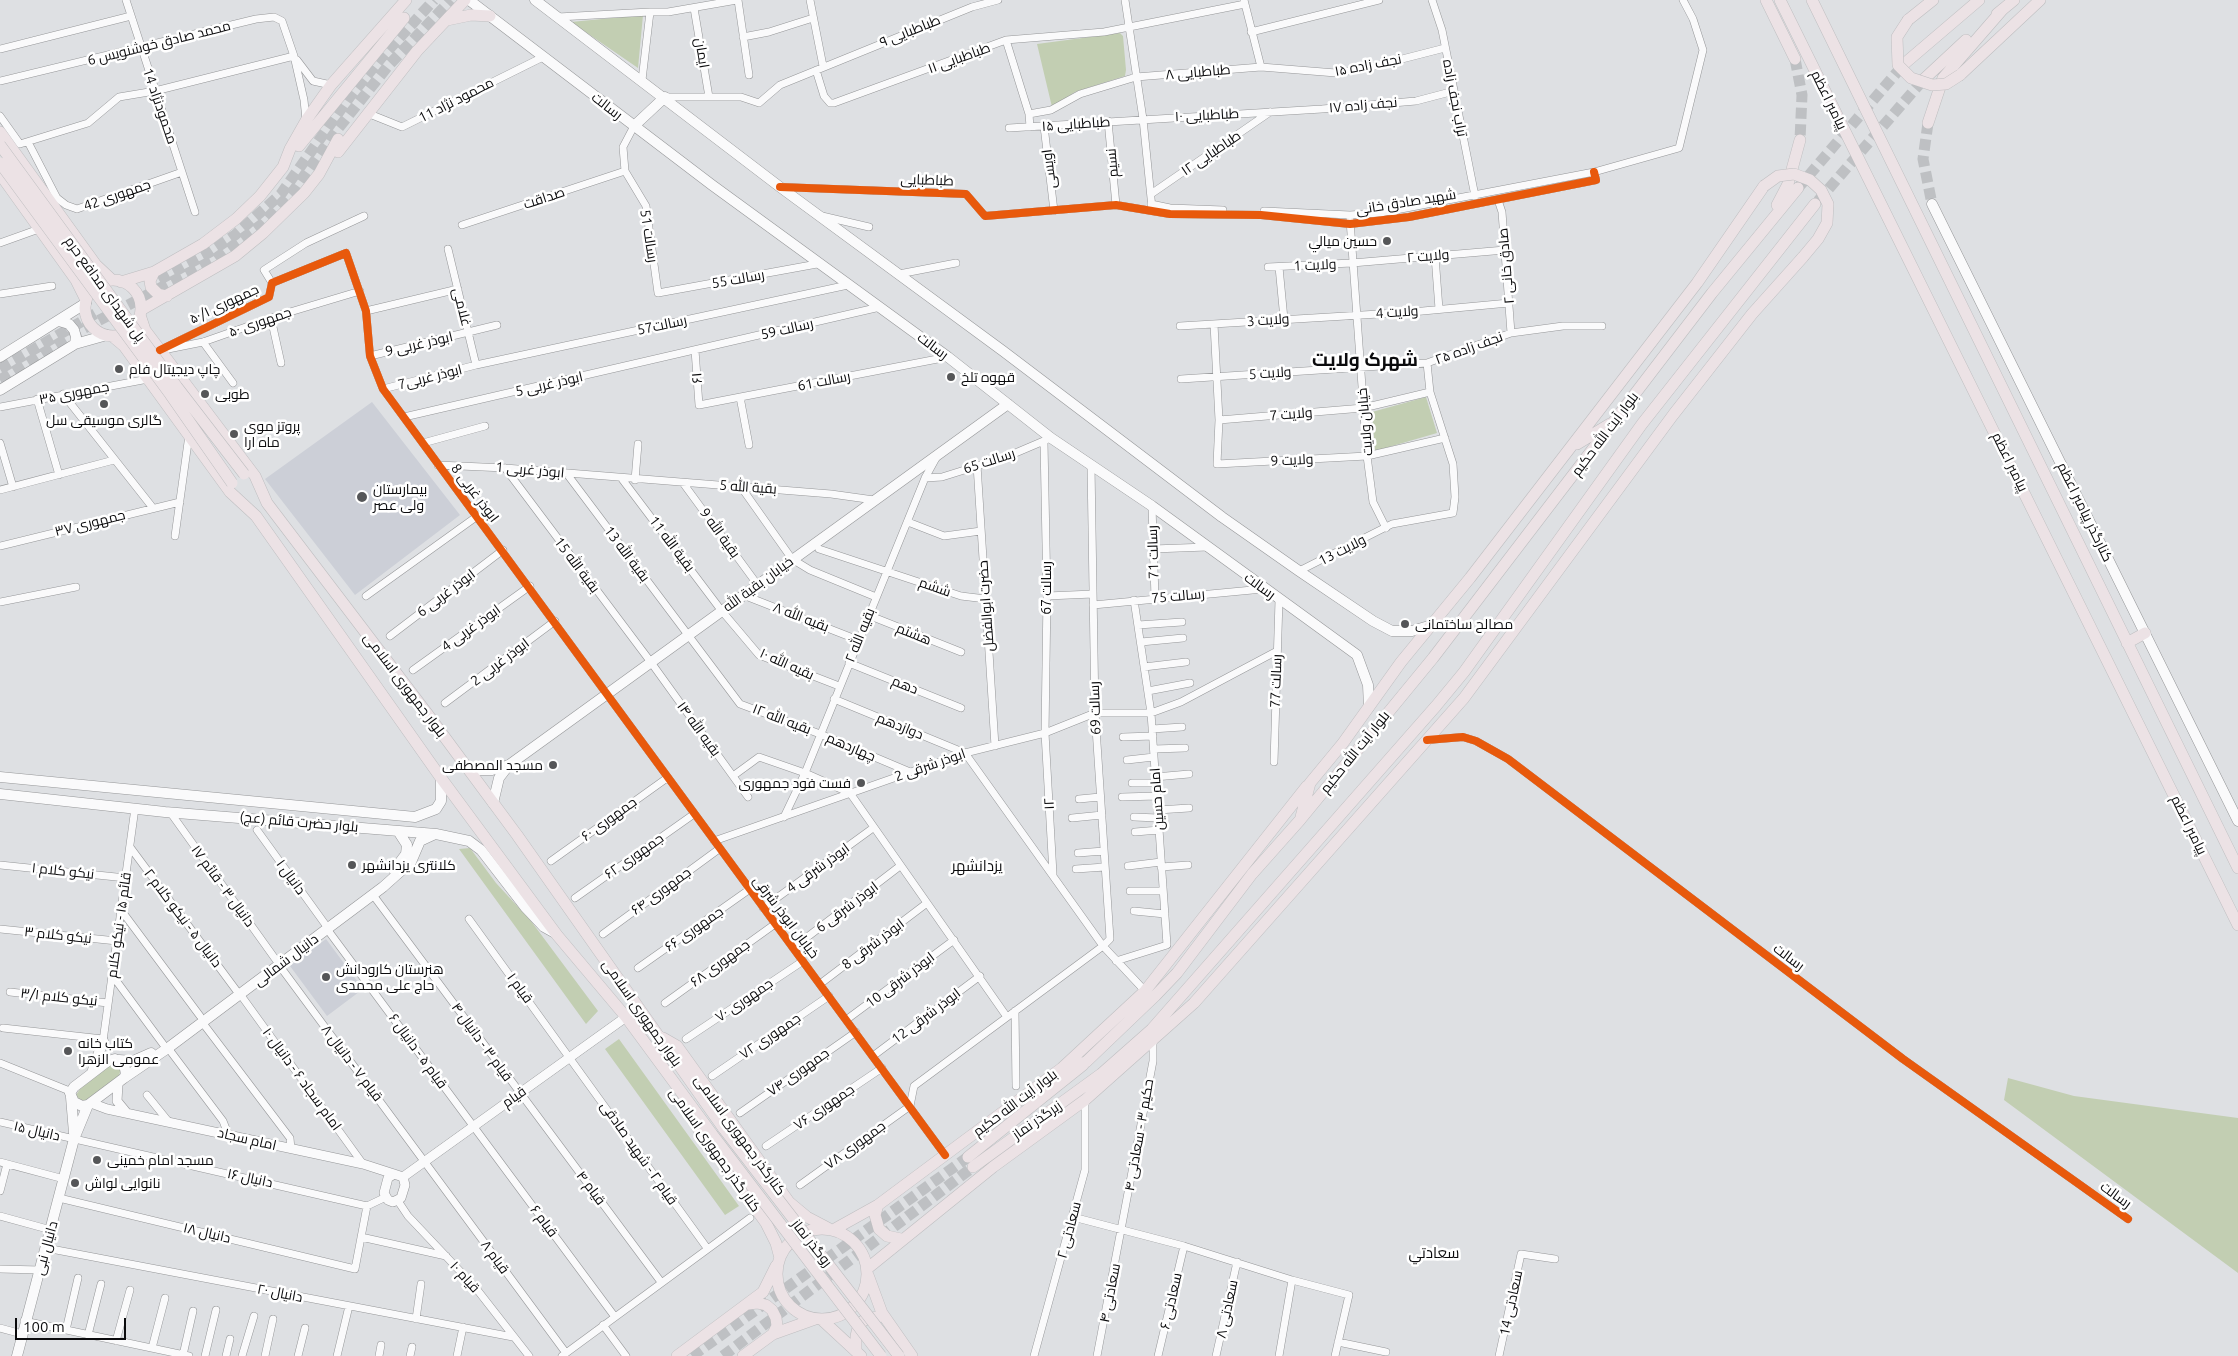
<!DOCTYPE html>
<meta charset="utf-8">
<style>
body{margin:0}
#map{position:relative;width:2238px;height:1356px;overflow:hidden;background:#dee0e3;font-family:Ubuntu,sans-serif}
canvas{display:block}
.scale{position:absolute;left:15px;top:1318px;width:111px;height:22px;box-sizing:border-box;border:2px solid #0b0b0d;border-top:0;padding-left:6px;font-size:15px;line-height:18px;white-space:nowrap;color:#0b0b0d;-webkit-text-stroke:4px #fff;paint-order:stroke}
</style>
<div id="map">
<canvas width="2238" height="1356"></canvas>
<div class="scale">100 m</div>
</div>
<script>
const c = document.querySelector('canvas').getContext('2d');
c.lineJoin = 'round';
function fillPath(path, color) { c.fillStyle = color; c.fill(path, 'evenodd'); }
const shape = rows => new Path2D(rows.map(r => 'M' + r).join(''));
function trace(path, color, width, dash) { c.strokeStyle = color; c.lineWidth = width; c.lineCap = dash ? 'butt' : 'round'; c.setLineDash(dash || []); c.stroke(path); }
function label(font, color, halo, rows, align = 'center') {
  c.font = font + ' Ubuntu,Cairo,sans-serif'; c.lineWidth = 5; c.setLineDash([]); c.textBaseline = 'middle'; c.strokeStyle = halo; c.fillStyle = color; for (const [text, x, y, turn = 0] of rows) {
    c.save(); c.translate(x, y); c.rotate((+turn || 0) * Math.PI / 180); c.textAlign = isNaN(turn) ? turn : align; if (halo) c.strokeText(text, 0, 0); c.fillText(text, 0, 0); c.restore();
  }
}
const built = shape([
 [372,402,460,515,355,595,265,479],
 [326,939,363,989,327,1016,290,966]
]);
const green = shape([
 [643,15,638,68,571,22],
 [1120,33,1123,36,1126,70,1125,76,1075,92,1052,107,1037,44],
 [1426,397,1437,433,1375,451,1372,412],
 [470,848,496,883,531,921,598,1011,586,1024,459,849],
 [619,1039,739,1206,725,1215,605,1049],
 [115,1064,121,1068,119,1076,87,1101,78,1101,76,1095,80,1089,109,1066],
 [2008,1078,2074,1096,2238,1118,2238,1273,2004,1100]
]);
const primaryTunnel = shape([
 [1795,59,1802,95,1800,140],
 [1928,123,1923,159,1932,204],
 [1798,188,1904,64],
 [1818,201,1923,80],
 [159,280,210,252,235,235,281,194,351,95,381,58,434,0],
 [0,369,98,312],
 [0,380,79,331,215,259,261,225,294,190,336,131,388,66,451,0],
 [692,1356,968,1157],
 [723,1356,973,1167]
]);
const minor = shape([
 [126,0,195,212],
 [738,0,749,75],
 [810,0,823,66],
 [1125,0,1143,119,1152,208],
 [1244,0,1261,67],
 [1432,0,1442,30,1475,196],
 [694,8,709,97],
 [650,12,668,12,737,0],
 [558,17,650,12,642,80],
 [1251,32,1379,0],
 [743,37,769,32,813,18],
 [1006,40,1029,114,1030,127],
 [0,49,131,16],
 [297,60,313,81,331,85],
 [816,70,824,96,830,103,834,103,1006,40,1104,32,1245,4],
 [0,81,256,19,274,17,282,21,294,56,304,100,306,120],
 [665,97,741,97,759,103,780,85,972,7,998,0],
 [367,113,402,127,543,57],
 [1029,114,1051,110,1080,94,1136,77,1261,67,1336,73,1367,68,1445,48],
 [0,116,20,144,88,123,119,97,155,91,294,56],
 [1108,121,1116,205],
 [634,126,623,147,625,171,646,206,658,293,817,264],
 [1044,126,1054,211],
 [1009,128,1322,109,1416,101,1454,91],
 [28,142,57,198,66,205,77,209,182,172],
 [780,187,966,194,985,216,1116,205,1170,214,1261,215,1350,224,1409,217,1596,180,1594,172],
 [1151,194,1270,112],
 [1498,200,1502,212,1511,333],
 [1151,204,1170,208,1223,210],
 [1264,211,1350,215,1380,213,1594,172,1679,148,1703,50,1693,19,1683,0],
 [822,216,869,227],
 [1350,220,1367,456,1373,502,1386,528],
 [462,225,625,171],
 [0,243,39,229],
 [448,249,476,365],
 [1435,256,1439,309],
 [1268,267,1352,263,1505,250],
 [1279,267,1284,319],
 [899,274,956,263],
 [272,283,264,270,306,243,364,216],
 [0,294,52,286],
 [366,311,458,289],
 [271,318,281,363],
 [1214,324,1219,420,1217,464,1367,456,1445,438],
 [1180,326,1412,312,1509,303],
 [203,342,233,383],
 [160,350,269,297,272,283,346,253,366,311,370,356,383,389,945,1155],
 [163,350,203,342,280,315,360,291],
 [695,350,699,405,948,357],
 [370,356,497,325],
 [1181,379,1427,363,1511,333,1563,326,1602,326],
 [383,389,476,365,848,285],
 [63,394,153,508],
 [740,397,749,445],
 [37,399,59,475],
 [0,407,148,379],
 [404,417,880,307],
 [1219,420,1363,408,1430,392],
 [1044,442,1047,596,1045,733,1053,874],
 [0,443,13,487],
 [423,443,485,426],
 [438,465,505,468,831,494,874,500],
 [977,465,995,746],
 [1091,466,1095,713,1110,939,1103,946,1145,991],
 [505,468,650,661,748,797],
 [567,474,740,704,820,734,910,772],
 [925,478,942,477,1006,457,1046,440],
 [622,479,721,610,759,655,839,686],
 [635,480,638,444],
 [683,483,757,584],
 [741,487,792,559,810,570,876,597],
 [0,490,114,460],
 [1152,506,1155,598],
 [908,522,944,536,981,531],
 [175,536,189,435],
 [0,546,180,502],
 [819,549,961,596,986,599],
 [1153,549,1207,547],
 [1299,571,1392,524,1453,513,1455,497,1453,464,1430,392,1427,363],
 [743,595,858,640],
 [366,596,476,517],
 [1047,596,1093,594],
 [0,602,76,587],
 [1093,605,1263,589],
 [868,615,961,652],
 [1138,625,1182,622],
 [390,636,503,550],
 [1141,642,1183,638],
 [849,663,961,708],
 [1144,667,1186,662],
 [413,670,530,586],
 [1148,691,1190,683],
 [834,699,965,753,1103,946,914,1086,910,1106],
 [445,703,555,621],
 [1152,729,1182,727],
 [1123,737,1153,736],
 [1427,740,1463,737,1476,741,1508,759,1903,1059,2128,1219],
 [1154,749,1185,748],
 [1127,760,1154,757],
 [1274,762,1279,600],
 [733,776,759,757,805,773,850,793,1007,1017],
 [1155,777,1189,774],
 [1132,783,1156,783],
 [1122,797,1157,796],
 [1079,799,1100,797],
 [1158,810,1189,808],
 [170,812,276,960],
 [784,817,805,773,925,478,936,458],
 [1134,817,1158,818],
 [1072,818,1102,815],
 [257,830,325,924],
 [1135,832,1159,830],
 [714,841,965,753,1045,733,1095,713,1151,713,1181,702,1277,651],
 [130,847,236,990],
 [1078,853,1104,851],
 [551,861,667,778],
 [0,865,126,878],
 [1128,866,1161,862],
 [1161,867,1188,865],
 [1076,869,1105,867],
 [1130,891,1163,891],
 [373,895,661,1282],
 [575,898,694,814],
 [763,908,873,828],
 [121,910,200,1016],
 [1134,911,1165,914],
 [469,919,707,1248],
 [0,929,117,941],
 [327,929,615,1317],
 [603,934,719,849],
 [793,948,900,866],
 [1116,961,1167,945,1151,713,1134,600],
 [279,965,566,1353],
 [638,968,750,889],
 [112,975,163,1044],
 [820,984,927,903],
 [10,992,108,1003],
 [240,994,363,1164],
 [665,1003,775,924],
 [1015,1011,1016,1086],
 [846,1020,954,940],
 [202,1022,290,1138,291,1149],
 [3,1028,103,1039],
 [686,1039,803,961],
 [103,1041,135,808],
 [168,1048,223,1121,228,1134],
 [873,1056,980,976],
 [0,1063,72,1092],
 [712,1076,829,996],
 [147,1095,168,1121],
 [740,1113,856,1032],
 [0,1122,367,1206],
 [766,1146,882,1068],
 [0,1162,64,1179],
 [800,1185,910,1106],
 [0,1191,7,1164],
 [59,1198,355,1269,367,1206],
 [398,1201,408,1216,475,1287,529,1356],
 [367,1206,386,1197],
 [0,1216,51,1230],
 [1073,1217,1184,1246,1292,1280,1349,1295,1335,1356],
 [361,1237,446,1256],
 [46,1248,513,1337],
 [0,1269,40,1270],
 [416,1319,421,1284],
 [24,1321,189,1356],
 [603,1325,626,1356],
 [0,1328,22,1334],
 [66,1330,78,1278],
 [88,1335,101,1284],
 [116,1341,130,1290],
 [1338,1342,1386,1352],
 [152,1348,165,1298],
 [183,1355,193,1311],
 [205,1356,216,1310],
 [226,1356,230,1339],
 [242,1356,254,1316],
 [265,1356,273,1319],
 [298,1356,305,1328],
 [337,1356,349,1306],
 [379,1356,381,1345],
 [410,1356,412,1347],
 [457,1356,463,1327],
 [562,1356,750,1218],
 [1034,1356,1085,1170,1085,1100],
 [1097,1356,1153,1061,1153,1040],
 [1158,1356,1184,1246],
 [1216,1356,1237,1262],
 [1279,1356,1292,1280],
 [1499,1356,1521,1254,1555,1259]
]);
const tertiary = shape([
 [118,1084,117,1101,126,1112],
 [91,1103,107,1109,363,1164,394,1174],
 [394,1174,403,1177,405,1185,401,1198,393,1202,388,1200,384,1193,388,1178,394,1174],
 [403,1177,626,1017]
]);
const secondary = shape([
 [469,0,712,185,948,357,1051,438,1152,506,1357,655,1368,685,1369,707],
 [535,0,780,187,1003,351,1222,517,1299,571,1373,621,1392,631,1412,631,1432,625],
 [634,126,665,97],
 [1932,204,2238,821],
 [59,321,69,324,74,330,76,337,75,344],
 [0,357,86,303],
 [0,390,75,344,107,335],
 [469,770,492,770,509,765],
 [0,777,415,817,436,809,441,801,441,778],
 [0,794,165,812,436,834,469,841,481,850,525,907,544,927,553,932],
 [493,803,499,778,509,765,1008,404],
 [394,870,406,854,407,845,398,831],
 [115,1059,124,1064,126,1074,124,1078,88,1105,82,1106,74,1102,70,1093,74,1087,108,1061,115,1059],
 [119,1060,133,1061,151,1053],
 [92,1073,103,1041],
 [124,1078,168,1048,383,887,411,862,420,841,433,835],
 [71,1097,74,1133],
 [17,1356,74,1139,88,1105]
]);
const primary = shape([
 [1766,0,1795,59],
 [1780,0,2238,925],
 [1812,0,2238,868],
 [1997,14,2014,0],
 [447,20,471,15,490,16],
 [1908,20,1933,0],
 [1904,64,1979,0],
 [1960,75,2040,0],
 [1923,80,1966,40],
 [1928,123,1943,78,2003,9],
 [0,132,96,265,112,280],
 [299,146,404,18],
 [338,152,417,51,465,0],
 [0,174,76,280,86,300],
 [1777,205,1788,184,1800,140],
 [154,272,150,281,151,287,158,294,167,296],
 '85 308a28 28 0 1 1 56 0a28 28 0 1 1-56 0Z',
 [121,282,154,272,203,244,236,219,260,196,283,167,290,149,307,119,331,85,406,0],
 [141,310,235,256,263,233,304,193,319,174,338,139],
 [140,315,145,330,255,476,267,503,429,716,517,835,724,1129],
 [112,336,124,346,230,492,256,516,441,778,557,935,626,1017,712,1134],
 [1577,444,1610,424],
 [2127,643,2145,633],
 [1301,817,1310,783,1343,743,1401,662,1470,578,1697,283,1764,186],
 [663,1038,677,1046,789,1202,807,1217,828,1228],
 [1062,1068,1145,991,1307,786],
 [697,1127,766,1223,776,1243,780,1258],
 [968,1157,1083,1065],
 [973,1167,1101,1074,1152,1029,1436,706,1464,672,1642,424,1815,204],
 [878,1205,875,1215,879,1229,887,1236,901,1239],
 '777 1274a45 45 0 1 1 90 0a45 45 0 1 1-90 0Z',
 [833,1230,878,1205,1062,1068,1086,1062,1155,996,1177,973,1252,874,1300,820,1433,658,1712,293,1798,188],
 [868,1268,993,1167,1085,1100,1194,1003,1464,698,1673,415,1752,314,1803,257],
 [868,1275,882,1313,912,1356],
 [749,1304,757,1303,766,1305,772,1310,776,1318,777,1326,773,1334],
 [821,1319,861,1356],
 [856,1350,856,1336,859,1324,866,1319,878,1317],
 [677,1356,763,1292,776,1266],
 [743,1356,773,1334,815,1319]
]);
const primaryBridge = shape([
 [1908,20,1897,37,1898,65,1911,78,1932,85,1946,84,1960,75],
 [0,145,177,387,244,474],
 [0,163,170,394,232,483],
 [1764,186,1778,176,1794,174,1810,180,1821,190,1828,204,1827,223,1818,239,1803,257],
 [724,1129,899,1356],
 [712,1134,881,1356]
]);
const cycleway = shape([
 [780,187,966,194,985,216,1116,205,1170,214,1261,215,1350,224,1409,217,1596,180,1594,172],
 [160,350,269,297,272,283,346,253,366,311,370,356,383,389,945,1155],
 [1427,740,1463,737,1476,741,1508,759,1903,1059,2128,1219]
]);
const markers = [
 [1387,241,5,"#555658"],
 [119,369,5,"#555658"],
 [951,377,5,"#555658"],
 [205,394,5,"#555658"],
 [104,404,5,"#555658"],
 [234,434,5,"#555658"],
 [362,497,6,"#555658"],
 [1405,624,5,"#555658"],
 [553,765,5,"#555658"],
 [861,783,5,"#555658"],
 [352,865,5,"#555658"],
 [326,977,5,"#555658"],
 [68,1051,5,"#555658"],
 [97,1160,5,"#555658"],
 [75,1183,5,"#555658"]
];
const streetNames = [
 ["طباطبایی ۹",910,31,-22],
 ["محمد صادق خوشنویس 6",159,43,-14],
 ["ایمان",702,53,81],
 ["طباطبایی ۱۱",959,58,-20],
 ["نجف زاده ۱۵",1368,65,-11],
 ["طباطبایی ۸",1198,72,-5],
 ["تراب نجف زاده",1455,98,79],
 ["محمود نژاد 11",456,100,-27],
 ["پیامبر اعظم",1829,100,64],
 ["نجف زاده ۱۷",1363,105,-5],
 ["محمودنژاد 14",160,106,71],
 ["رسالت",607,106,38],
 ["طباطبایی ۱۰",1207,115,-3],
 ["طباطبایی ۱۵",1076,124,-4],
 ["طباطبایی ۱۲",1211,153,-34],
 ["نسیم",1112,163,-95],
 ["اویسی",1049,169,-97],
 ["طباطبایی",927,180,2],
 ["جمهوری 42",117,195,-19],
 ["صداقت",544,198,-18],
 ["شهید صادق خانی",1406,202,-9],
 ["رسالت 51",649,236,81],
 ["ولایت ۲",1428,256,-5],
 ["ولایت 1",1315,265,-3],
 ["صادق خانی ۲",1506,266,-95],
 ["رسالت 55",738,279,-10],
 ["پل شهدای مدافع حرم",105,289,54],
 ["جمهوری ۵۰/۱",224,304,-25],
 ["غلامی",462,307,76],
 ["ولایت 4",1397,312,-4],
 ["ولایت 3",1268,320,-4],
 ["جمهوری ۵۰",260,322,-19],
 ["رسالت57",662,325,-12],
 ["رسالت 59",787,329,-13],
 ["ابوذر غربی 9",419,344,-13],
 ["رسالت",933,346,37],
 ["نجف زاده ۲۵",1469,348,-20],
 ["ولایت 5",1270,373,-4],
 ["ابوذر غربی7",430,377,-14],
 ["۶۱",697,378,-95],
 ["رسالت 61",824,381,-11],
 ["ابوذر غربی 5",549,384,-13],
 ["جمهوری ۳۵",74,393,-11],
 ["ولایت 7",1291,414,-5],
 ["خیابان ولایت",1365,422,-95],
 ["بلوار آیت الله حکیم",1605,434,-53],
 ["ولایت 9",1292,460,-3],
 ["رسالت 65",989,461,-18],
 ["پیامبر اعظم",2010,462,64],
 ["ابوذر غربی 1",530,470,5],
 ["بقیة الله 5",748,487,4],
 ["ابوذر غربی 8",475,493,53],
 ["کنارگذر پیامبر اعظم",2085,512,64],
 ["جمهوری ۳۷",90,523,-14],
 ["بقیة الله 9",720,533,54],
 ["بقیة الله 11",672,544,53],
 ["ولایت 13",1342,550,-27],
 ["رسالت 71",1153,552,-92],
 ["بقیة الله 13",627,554,53],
 ["بقیة الله 15",577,565,53],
 ["خیابان بقیة الله",758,584,-36],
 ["رسالت",1260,586,36],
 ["ششم",935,587,19],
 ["رسالت 67",1046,588,-90],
 ["ابوذر غربی 6",446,593,-37],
 ["رسالت 75",1178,596,-5],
 ["حضرت ابوالفضل",986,606,-94],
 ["بقیه الله ۸",801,617,21],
 ["ابوذر غربی 4",471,628,-36],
 ["هشتم",914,634,22],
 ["بقیه الله ۲",860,635,-68],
 ["ابوذر غربی 2",500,662,-37],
 ["بقیه الله ۱۰",787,664,24],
 ["رسالت 77",1276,681,-88],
 ["بلوار جمهوری اسلامی",405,685,53],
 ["دهم",905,685,22],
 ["رسالت 69",1095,708,-92],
 ["بقیه الله ۱۲",782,719,21],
 ["دوازدهم",900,726,22],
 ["بقیه الله ۱۴",699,729,54],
 ["چهاردهم",851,747,23],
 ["بلوار آیت الله حکیم",1355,752,-51],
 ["ابوذر شرقی 2",930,765,-19],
 ["امام حسین",1157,799,-94],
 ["۱۲",1049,804,-93],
 ["جمهوری ۶۰",609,819,-36],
 ["بلوار حضرت قائم (عج)",299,822,5],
 ["پیامبر اعظم",2189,825,64],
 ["جمهوری ۶۲",634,856,-35],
 ["ابوذر شرقی 4",818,868,-36],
 ["نیکو کلام ۱",63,871,6],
 ["دانیال ۱",291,877,54],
 ["دانیال ۳ - قائم ۱۷",223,886,54],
 ["جمهوری ۶۴",661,891,-36],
 ["ابوذر شرقی 6",847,907,-37],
 ["خیابان ابوذر شرقی",786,917,53],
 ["دانیال ۵ - نیکو کلام ۲",183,918,53],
 ["قائم ۱۵ - نیکو کلام",119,925,-82],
 ["جمهوری ۶۶",694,929,-35],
 ["نیکو کلام ۳",58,935,6],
 ["ابوذر شرقی 8",873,944,-37],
 ["رسالت",1789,957,37],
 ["دانیال شمالی",286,960,-37],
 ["جمهوری ۶۸",720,963,-36],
 ["ابوذر شرقی 10",900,980,-37],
 ["قیام ۱",520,988,54],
 ["نیکو کلام ۳/۱",59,997,6],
 ["جمهوری ۷۰",744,1000,-34],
 ["بلوار جمهوری اسلامی",642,1013,55],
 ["ابوذر شرقی 12",926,1016,-37],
 ["جمهوری ۷۲",770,1036,-34],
 ["قیام ۳ - دانیال ۴",482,1042,54],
 ["قیام ۵ - دانیال ۶",418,1051,54],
 ["قیام ۷ - دانیال ۸",352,1063,53],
 ["جمهوری ۷۴",798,1072,-35],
 ["امام سجاد ۶ - دانیال ۱۰",302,1079,54],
 ["قیام",514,1097,-35],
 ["بلوار آیت الله حکیم",1015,1103,-37],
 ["جمهوری ۷۶",824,1107,-34],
 ["زیرگذر نماز",1037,1120,-35],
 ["دانیال ۱۵",37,1131,13],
 ["کنارگذر جمهوری اسلامی",740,1135,54],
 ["حکیم ۳ - سعادتی ۴",1139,1135,-80],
 ["امام سجاد",247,1139,13],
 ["جمهوری ۷۸",855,1145,-36],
 ["کنار گذر جمهوری اسلامی",715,1150,55],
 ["قیام ۲ - شهید صادقی",639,1153,55],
 ["دانیال ۱۶",250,1178,12],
 ["قیام ۴",591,1188,53],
 ["رسالت",2116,1195,36],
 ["قیام ۶",544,1221,53],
 ["سعادتی ۲",1069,1230,-75],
 ["دانیال ۱۸",207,1233,13],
 ["روگذر نماز",812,1243,52],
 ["دانیال نبی",46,1248,-75],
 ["قیام ۸",495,1257,54],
 ["قیام ۱۰",465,1277,48],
 ["دانیال ۲۰",280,1293,11],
 ["سعادتی ۴",1110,1293,-79],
 ["سعادتی ۶",1171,1301,-77],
 ["سعادتی 14",1511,1303,-78],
 ["سعادتی ۸",1227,1309,-78]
];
const poiNames = [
 ["حسين ميالي",1377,241,"right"],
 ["چاپ دیجیتال فام",129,369],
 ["قهوه تلخ",961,377],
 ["طوبی",215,394],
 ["گالری موسیقی سل",104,420,"center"],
 ["پروتز موی",244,426],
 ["ماه ارا",244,442],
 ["بیمارستان",373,489],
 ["ولی عصر",373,505],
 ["مصالح ساختمانی",1415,624],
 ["مسجد المصطفی",543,765,"right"],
 ["فست فود جمهوری",851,783,"right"],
 ["کلانتری یزدانشهر",362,865],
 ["هنرستان کارودانش",336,969],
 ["حاج علی محمدی",336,985],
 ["کتاب خانه",78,1043],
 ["عمومی الزهرا",78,1059],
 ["مسجد امام خمینی",107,1160],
 ["نانوایی لواش",85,1183]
];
const neighbourhoodNames = [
 ["یزدانشهر",977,866],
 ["سعادتي",1434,1253]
];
const districtNames = [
 ["شهرک ولایت",1365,360]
];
fillPath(built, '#cccfd7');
fillPath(green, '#c2ceb2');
trace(primaryTunnel, '#bec0c3', 11, [11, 5.5]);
trace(minor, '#959698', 8);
trace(tertiary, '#959698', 10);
trace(secondary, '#959698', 11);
trace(primary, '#bebec0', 12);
trace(minor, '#fafafb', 7);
trace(tertiary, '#fafafb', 9);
trace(secondary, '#fafafb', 10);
trace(primary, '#ece2e5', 11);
trace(primaryBridge, '#bebec0', 12, []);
trace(primaryBridge, '#ece2e5', 11);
trace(cycleway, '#e8590c', 8);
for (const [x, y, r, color] of markers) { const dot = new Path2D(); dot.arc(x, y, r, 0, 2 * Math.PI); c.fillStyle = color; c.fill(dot); trace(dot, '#fff', 2); }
label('14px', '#0b0b0d', '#fff', streetNames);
label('14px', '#0b0b0d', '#fff', poiNames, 'left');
label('15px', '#0b0b0d', '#fff', neighbourhoodNames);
label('bold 19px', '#0b0b0d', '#fff', districtNames);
</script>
